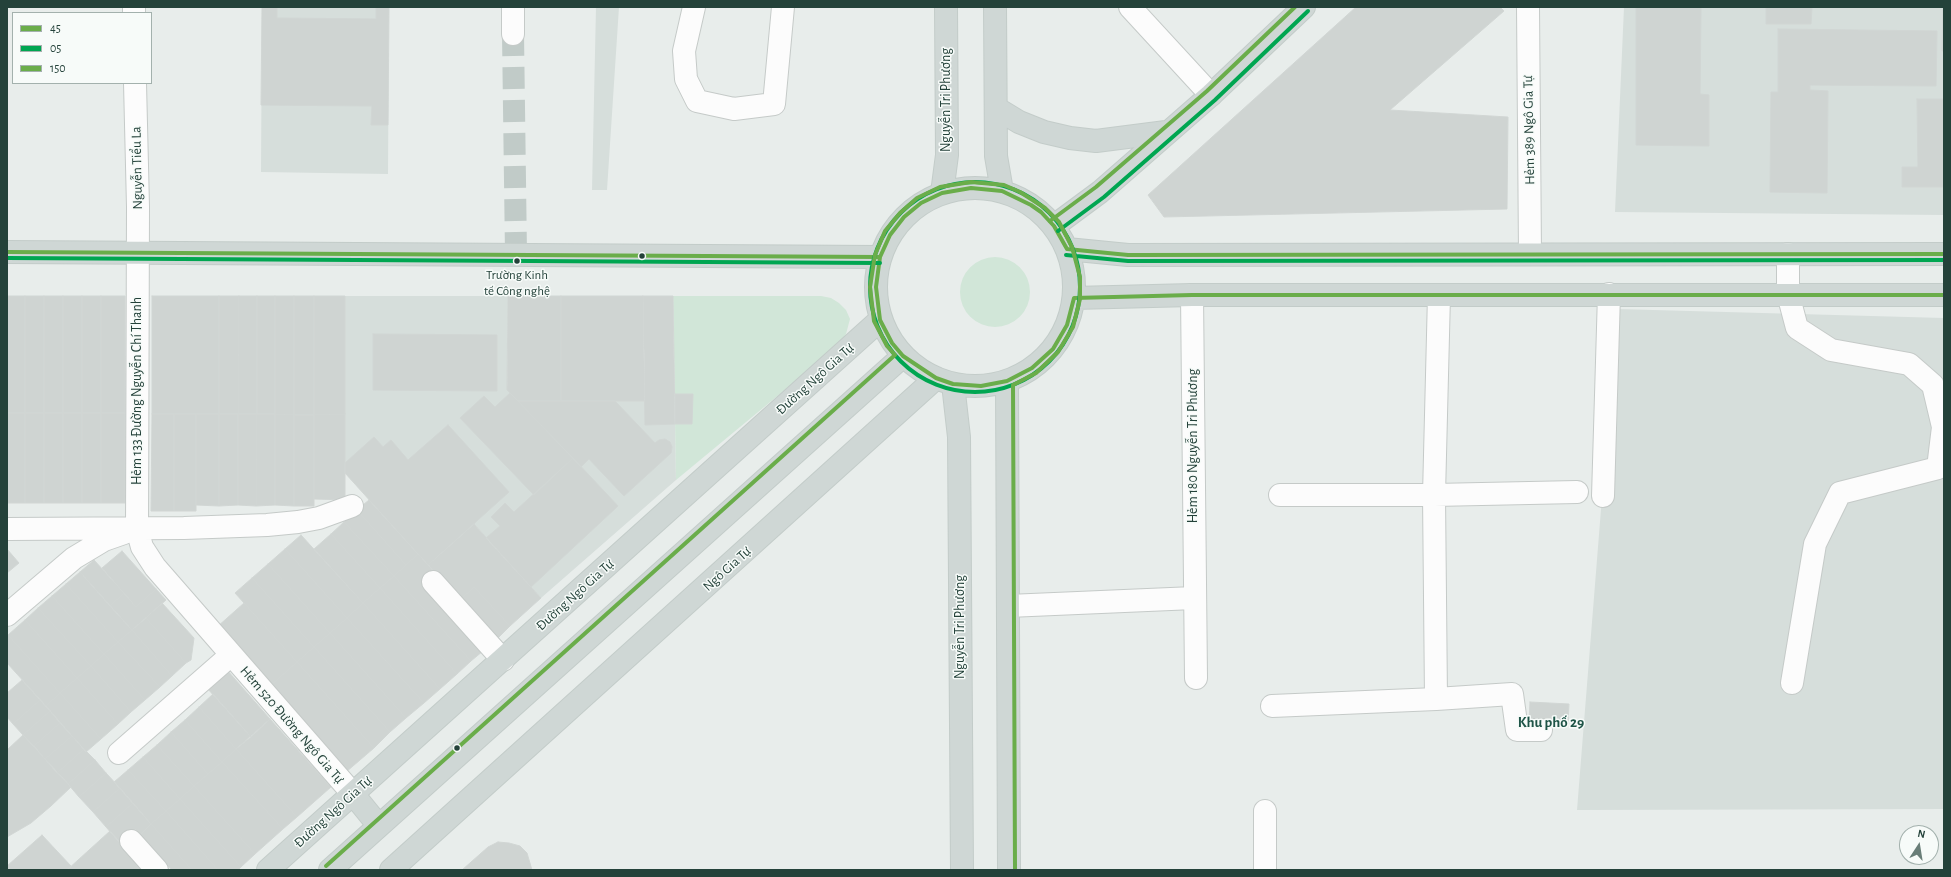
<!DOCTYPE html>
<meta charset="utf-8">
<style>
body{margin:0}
#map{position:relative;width:1951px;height:877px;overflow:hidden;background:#e8edeb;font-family:"Alegreya Sans",sans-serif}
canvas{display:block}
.frame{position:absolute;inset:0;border:8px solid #24423a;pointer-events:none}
.legend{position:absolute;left:12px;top:12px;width:140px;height:72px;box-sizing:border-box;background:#f7fbf9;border:1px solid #a3b1ad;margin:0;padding:5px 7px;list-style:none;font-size:12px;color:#24423a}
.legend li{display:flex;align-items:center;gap:8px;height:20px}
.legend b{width:20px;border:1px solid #a3b1ad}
.north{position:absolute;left:1899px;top:825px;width:40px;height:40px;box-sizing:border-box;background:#f7fbf9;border:1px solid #a3b1ad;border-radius:50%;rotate:12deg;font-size:11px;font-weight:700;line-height:16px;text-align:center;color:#24423a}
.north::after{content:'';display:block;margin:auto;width:14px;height:18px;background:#697e78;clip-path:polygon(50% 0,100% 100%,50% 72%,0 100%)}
</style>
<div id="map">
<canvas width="1951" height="877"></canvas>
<div class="frame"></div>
<ul class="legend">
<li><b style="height:5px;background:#6aad4a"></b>45</li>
<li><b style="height:5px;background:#00a651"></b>05</li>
<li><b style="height:5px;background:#6aad4a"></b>150</li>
</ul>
<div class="north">N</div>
</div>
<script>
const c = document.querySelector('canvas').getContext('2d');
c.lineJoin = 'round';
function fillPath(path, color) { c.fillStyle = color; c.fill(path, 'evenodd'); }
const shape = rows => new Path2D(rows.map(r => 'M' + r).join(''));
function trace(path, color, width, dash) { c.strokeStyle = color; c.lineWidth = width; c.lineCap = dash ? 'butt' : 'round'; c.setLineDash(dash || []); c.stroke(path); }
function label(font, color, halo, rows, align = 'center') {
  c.font = font + ' "Alegreya Sans",sans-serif'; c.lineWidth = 3; c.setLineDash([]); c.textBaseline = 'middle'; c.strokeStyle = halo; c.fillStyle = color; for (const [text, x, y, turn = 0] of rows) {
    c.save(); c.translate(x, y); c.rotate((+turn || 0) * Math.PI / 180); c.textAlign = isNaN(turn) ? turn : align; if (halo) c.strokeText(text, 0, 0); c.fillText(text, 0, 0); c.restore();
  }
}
const built = shape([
 [262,7,389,7,388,174,261,172],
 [596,7,619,7,607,190,592,190],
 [1624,7,1944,7,1944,215,1615,212],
 [345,296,508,296,507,390,518,401,645,401,645,424,675,424,676,480,541,598,474,524,428,565,345,473],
 [1617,309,1944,318,1944,809,1577,810]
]);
const green = shape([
 '960 292a35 35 0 1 1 70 0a35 35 0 1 1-70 0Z',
 [673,296,821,296,831,298,839,303,846,310,850,319,846,334,839,345,676,480]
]);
const building = shape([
 [262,7,277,7,277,18,376,19,376,7,389,7,388,125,371,125,372,106,261,105,262,7],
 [1356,7,1500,7,1504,11,1390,110,1508,117,1507,209,1164,217,1148,195,1356,7],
 [1636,7,1701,7,1700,94,1709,95,1709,146,1636,145,1636,7],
 [1766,7,1812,7,1811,24,1766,24,1766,7],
 [1943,7,1944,7,1944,51,1942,51,1943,7],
 [1778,29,1937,31,1936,86,1810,85,1810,90,1828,91,1827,193,1770,192,1771,92,1778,92,1778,29],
 [1917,99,1944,99,1944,187,1902,187,1902,167,1918,167,1917,99],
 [7,296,25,296,25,413,7,413,7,296],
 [25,296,44,296,44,413,25,413,25,296],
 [44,296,63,296,63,413,44,413,44,296],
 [63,296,82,296,82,413,63,413,63,296],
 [82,296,101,296,101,413,82,413,82,296],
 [101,296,125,296,125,413,101,413,101,296],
 [152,296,219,296,219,414,152,414,152,296],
 [219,296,239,296,238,414,219,414,219,296],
 [239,296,257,296,257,414,238,414,239,296],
 [257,296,275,296,275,414,257,414,257,296],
 [275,296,294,296,294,415,275,414,275,296],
 [294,296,314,296,314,415,294,415,294,296],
 [314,296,345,296,345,414,314,415,314,296],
 [508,296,561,296,561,401,518,401,507,390,508,296],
 [561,296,643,296,645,401,561,401,561,296],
 [643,296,673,296,675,424,645,425,643,296],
 [373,334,497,335,497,391,373,390,373,334],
 [510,393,573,458,534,495,460,418,484,396,495,407,510,393],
 [675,394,693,394,692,424,675,424,675,394],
 [518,401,615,401,655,443,659,440,665,439,670,442,672,447,671,453,624,496,589,459,581,467,518,401],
 [7,413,25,413,25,503,7,503,7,413],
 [25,413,44,413,44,503,25,503,25,413],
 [44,413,63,413,63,503,44,503,44,413],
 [63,413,82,413,82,503,63,503,63,413],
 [82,413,101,413,101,503,82,503,82,413],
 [101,413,125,413,125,503,101,503,101,413],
 [152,414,174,414,174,511,151,511,152,414],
 [174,414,196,414,196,511,174,511,174,414],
 [196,414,219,414,219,506,196,505,196,414],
 [219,414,238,414,238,505,219,506,219,414],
 [238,414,257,414,256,506,238,505,238,414],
 [257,414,275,414,275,505,256,506,257,414],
 [275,414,294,415,294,506,275,505,275,414],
 [345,414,345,500,314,499,314,415,345,414],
 [294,415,314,415,314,506,294,506,294,415],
 [448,425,509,492,428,565,345,473,345,463,374,437,383,447,391,440,408,460,448,425],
 [573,458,618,506,531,587,486,538,500,526,491,517,505,503,514,512,573,458],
 [369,500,418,554,406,565,357,510,369,500],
 [357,510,406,565,394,576,344,522,357,510],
 [344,522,394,576,380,588,331,534,344,522],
 [474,524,541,598,510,626,474,587,460,600,428,565,474,524],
 [331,534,380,588,363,603,314,549,331,534],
 [301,535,363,603,347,618,285,549,301,535],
 [7,549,19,563,7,573,7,549],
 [285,549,347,618,330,633,268,564,285,549],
 [122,551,156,589,136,607,102,568,122,551],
 [418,554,434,571,421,582,483,651,471,661,394,576,418,554],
 [94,560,124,593,110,606,80,572,94,560],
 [268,564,330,633,314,647,252,578,268,564],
 [80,572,132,630,118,642,66,584,80,572],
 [394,576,471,661,457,674,380,588,394,576],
 [252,578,314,647,297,662,235,593,252,578],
 [66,584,118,642,104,654,52,596,66,584],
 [474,587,510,626,496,640,460,600,474,587],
 [380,588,457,674,440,689,363,603,380,588],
 [156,589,166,600,132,630,110,606,124,593,136,607,156,589],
 [52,596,104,654,91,666,38,608,52,596],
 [162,603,194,638,191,660,186,663,146,618,162,603],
 [244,603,297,662,270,686,217,627,244,603],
 [363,603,440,689,424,703,347,618,363,603],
 [38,608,91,666,77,678,25,620,38,608],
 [146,618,186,663,172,676,132,630,146,618],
 [347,618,424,703,406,718,330,633,347,618],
 [25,620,77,678,60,693,8,635,25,620],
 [132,630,172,676,160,687,118,642,132,630],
 [330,633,406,718,390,732,314,647,330,633],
 [8,635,60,693,46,706,7,663,8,635],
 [118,642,160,687,145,700,104,654,118,642],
 [314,647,390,732,374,748,297,662,314,647],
 [104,654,145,700,131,712,91,666,104,654],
 [297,662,374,748,346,772,270,686,297,662],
 [91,666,131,712,118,724,77,678,91,666],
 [227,670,270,719,251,737,207,688,227,670],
 [77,678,118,724,101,739,60,693,77,678],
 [22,680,40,700,13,724,7,717,7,693,22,680],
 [60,693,101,739,86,752,46,706,60,693],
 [213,694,251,737,236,749,199,707,213,694],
 [40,700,50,711,23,735,13,724,40,700],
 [1530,702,1569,704,1568,724,1529,722,1530,702],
 [199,707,236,749,222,762,185,720,199,707],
 [50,711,60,723,34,746,23,735,50,711],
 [270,719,331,787,297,817,236,749,270,719],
 [185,720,222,762,208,774,171,732,185,720],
 [60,723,72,736,45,759,34,746,60,723],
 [171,732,208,774,194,786,157,745,171,732],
 [23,735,71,787,51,806,31,823,7,837,7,750,23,735],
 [72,736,84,749,57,773,45,759,72,736],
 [157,745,194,786,180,799,143,757,157,745],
 [84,749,95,760,68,784,57,773,84,749],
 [236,749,297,817,283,829,222,762,236,749],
 [143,757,180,799,166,811,128,770,143,757],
 [95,760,106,773,79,797,68,784,95,760],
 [222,762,283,829,255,854,194,786,222,762],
 [128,770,166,811,151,824,114,782,128,770],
 [106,773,120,788,93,812,79,797,106,773],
 [194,786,255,854,241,867,180,799,194,786],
 [120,788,133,803,106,827,93,812,120,788],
 [180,799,241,867,238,870,218,870,166,811,180,799],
 [133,803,151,824,140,835,135,829,120,843,106,827,133,803],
 [166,811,218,870,192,870,151,824,166,811],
 [151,824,192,870,172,870,140,835,151,824],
 [110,831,145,870,67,870,110,831],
 [42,835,71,866,67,870,7,870,7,866,42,835],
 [498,842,509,843,520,846,527,853,532,870,462,870,488,847,498,842]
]);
const minorTunnel = shape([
 [513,34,516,254]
]);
const minor = shape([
 [134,7,134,13],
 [513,7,513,34],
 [694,7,684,51,686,79,697,101,734,109,774,104,783,7],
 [1130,7,1211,95],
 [1528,7,1530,254],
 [135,83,138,207,137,529,142,547,155,567,353,794],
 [1788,254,1788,294,1797,328,1831,350,1909,364,1933,385,1943,427,1938,468,1840,493,1815,544,1792,683],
 [1192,295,1196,678],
 [1280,495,1434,495,1577,492],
 [1603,496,1609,294],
 [7,529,184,528,267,525,298,522,319,518,352,506],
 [433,582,503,660],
 [1008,606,1194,598],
 [7,615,74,558,104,540,124,533],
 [1436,699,1434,495,1439,295],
 [1272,706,1436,699,1512,694,1517,730,1541,730],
 [119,753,231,655],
 [1265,811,1265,870],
 [131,841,157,870]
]);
const major = shape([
 [995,7,996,156,1002,191],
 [996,108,1019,122,1044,132,1070,138,1096,141,1166,132],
 '876 287a99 99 0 1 1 198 0a99 99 0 1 1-198 0Z',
 [942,193,947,155,946,7],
 [1054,226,1100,192,1211,95,1304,7],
 [1067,249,1128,255,1944,254],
 [7,252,880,257],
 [1074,298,1192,295,1944,295],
 [1007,381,1009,870],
 [953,384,959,437,962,870],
 [353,794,379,826],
 [268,870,880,320],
 [330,870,903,356],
 [391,870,936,378]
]);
const bus1 = shape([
 [7,252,880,257],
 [1944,254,1128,255,1067,249,1054,226,1041,212,1031,205,1002,191,971,188,942,193,921,203,904,217,890,235,880,257,876,287,880,320,892,343,903,356,936,378,953,384,981,386,1007,381,1032,368,1053,349,1067,325,1074,298,1192,295,1944,295]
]);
const bus2 = shape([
 '870 287a105 105 0 1 1 210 0a105 105 0 1 1-210 0Z',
 [1058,231,1104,197,1215,100,1308,11],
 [1066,255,1128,261,1944,260],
 [7,258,880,263]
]);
const bus3 = shape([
 [1050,221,1096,187,1207,91,1295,7],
 [326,866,895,355,887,346,874,321,870,287,875,255,885,231,900,213,917,198,940,187,971,182,1004,185,1020,192,1045,208,1059,222,1072,247,1080,277,1080,299,1073,327,1058,352,1036,373,1013,385,1015,870]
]);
const markers = [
 [642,256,3.5,"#24423a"],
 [517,261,3.5,"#24423a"],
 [457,748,3.5,"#24423a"]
];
const busNames = [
 ["Trường Kinh",517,275],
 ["tế Công nghệ",517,291]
];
const streetNames = [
 ["Nguyễn Tri Phương",946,100,-90],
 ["Hẻm 389 Ngô Gia Tự",1529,130,-91],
 ["Nguyễn Tiểu La",137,168,-91],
 ["Đường Ngô Gia Tự",815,379,-42],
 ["Hẻm 133 Đường Nguyễn Chí Thanh",137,391,-90],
 ["Hẻm 180 Nguyễn Tri Phương",1193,446,-90],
 ["Ngô Gia Tự",727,569,-42],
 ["Đường Ngô Gia Tự",575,595,-42],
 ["Nguyễn Tri Phương",960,627,-90],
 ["Hẻm 520 Đường Ngô Gia Tự",292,725,49],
 ["Đường Ngô Gia Tự",333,812,-42]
];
const neighbourhoodNames = [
 ["Khu phố 29",1551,722]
];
fillPath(built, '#d6dedb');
fillPath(green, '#d1e6d8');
fillPath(building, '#cfd4d2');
trace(building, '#d1d6d4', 1);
trace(minorTunnel, '#c1cbc8', 22, [22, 11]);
trace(minor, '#c5cac8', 24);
trace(major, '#c3ccc9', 24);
trace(minor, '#fcfcfc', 22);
trace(major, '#cfd7d5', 22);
trace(bus1, '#6aad4a', 4);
trace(bus2, '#00a651', 4);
trace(bus3, '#6aad4a', 4);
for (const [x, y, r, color] of markers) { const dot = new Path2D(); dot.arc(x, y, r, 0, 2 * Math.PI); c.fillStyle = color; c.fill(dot); trace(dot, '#f7fbf9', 1.5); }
label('13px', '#24423a', '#f7fbf9', busNames);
label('14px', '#24423a', '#f7fbf9', streetNames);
label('bold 15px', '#1f5548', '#f7fbf9', neighbourhoodNames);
</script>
